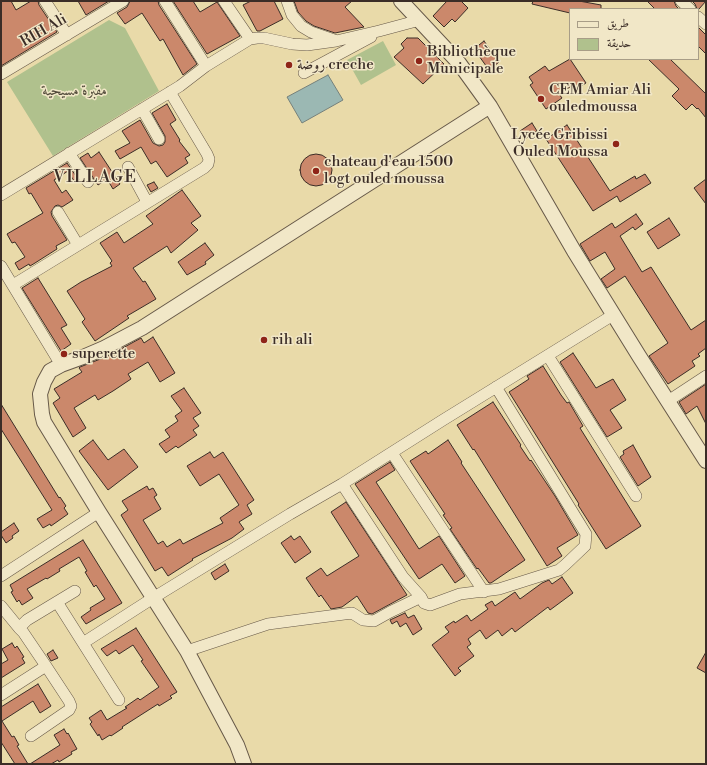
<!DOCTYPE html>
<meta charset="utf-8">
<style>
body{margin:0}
#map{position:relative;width:707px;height:765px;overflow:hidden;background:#e9daa9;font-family:"Libre Bodoni",Amiri,serif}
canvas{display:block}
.frame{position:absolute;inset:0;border:2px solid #3b2d27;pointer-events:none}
.legend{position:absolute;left:569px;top:8px;width:130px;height:52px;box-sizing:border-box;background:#f1e7c7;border:1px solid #a89d87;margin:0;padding:5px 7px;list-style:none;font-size:12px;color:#3b2d27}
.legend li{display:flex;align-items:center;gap:8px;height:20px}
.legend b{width:20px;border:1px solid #a89d87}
</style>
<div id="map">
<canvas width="707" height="765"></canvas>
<div class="frame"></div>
<ul class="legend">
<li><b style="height:5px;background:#f1e7c7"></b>طريق</li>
<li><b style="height:11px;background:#b0c18d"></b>حديقة</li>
</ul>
</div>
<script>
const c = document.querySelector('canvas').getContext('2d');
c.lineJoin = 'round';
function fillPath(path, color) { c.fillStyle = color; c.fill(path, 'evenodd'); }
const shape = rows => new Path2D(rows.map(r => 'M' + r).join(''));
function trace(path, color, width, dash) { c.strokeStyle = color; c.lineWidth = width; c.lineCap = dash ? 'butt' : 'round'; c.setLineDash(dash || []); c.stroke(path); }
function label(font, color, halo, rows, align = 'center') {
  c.font = font + ' "Libre Bodoni",Amiri,serif'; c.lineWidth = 3; c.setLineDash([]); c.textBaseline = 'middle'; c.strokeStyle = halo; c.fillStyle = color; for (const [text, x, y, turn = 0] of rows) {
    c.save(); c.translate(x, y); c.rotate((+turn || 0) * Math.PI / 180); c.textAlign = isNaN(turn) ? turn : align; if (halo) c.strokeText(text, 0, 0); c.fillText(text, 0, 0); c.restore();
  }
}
const green = shape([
 [109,20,125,28,159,91,53,156,7,82],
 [383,41,396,65,361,85,347,60]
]);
const water = shape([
 [328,75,343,100,302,123,287,97,328,75]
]);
const building = shape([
 [1,1,11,1,16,10,31,1,38,1,39,5,57,32,1,66,1,1],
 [78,1,109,1,86,15,78,1],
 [130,1,158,1,159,5,197,64,183,75,163,39,160,41,142,13,125,24,117,13,127,7,130,1],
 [173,1,193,1,200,12,217,2,240,36,207,54,173,1],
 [251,1,274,1,283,19,260,31,257,31,243,5,251,1],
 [294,1,352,1,345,7,364,27,335,33,314,26,306,21,298,12,294,1],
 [447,1,461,1,468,8,455,22,452,19,444,27,433,16,447,1],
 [533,1,579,1,601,5,601,9,570,9,570,13,532,4,533,1],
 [647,1,674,1,676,6,679,9,655,9,647,1],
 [692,1,706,1,699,9,697,9,695,4,692,1],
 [698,27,706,35,706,54,698,46,698,27],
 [407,38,418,38,444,64,423,84,394,57,404,48,401,44,407,38],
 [484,41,499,62,489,70,474,49,484,41],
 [570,59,586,83,576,89,573,85,559,94,562,98,546,109,530,85,533,83,529,77,545,66,549,71,570,59],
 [648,59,670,59,706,94,706,118,698,108,697,109,692,104,686,110,672,96,679,89,648,59],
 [167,104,176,120,170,124,180,140,179,141,190,155,185,158,188,163,167,177,156,161,151,164,141,147,120,159,115,151,130,143,122,131,140,120,153,143,159,146,163,145,165,142,165,136,152,113,167,104],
 [532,123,537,131,525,139,520,131,532,123],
 [567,125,610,191,635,176,636,179,645,174,651,183,620,202,617,196,593,211,546,139,567,125],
 [99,152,120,184,113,189,107,179,98,185,80,158,88,153,91,158,99,152],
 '300 170a16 16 0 1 1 32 0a16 16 0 1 1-32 0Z',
 [67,163,78,179,74,181,68,171,54,180,62,193,66,190,73,200,62,207,58,205,55,206,51,212,52,216,67,240,56,246,57,249,35,263,30,266,29,264,19,270,15,263,25,257,15,242,12,243,7,234,43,213,31,193,29,194,26,188,67,163],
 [706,179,706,204,694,188,706,179],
 [154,182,158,188,151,192,147,185,154,182],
 [182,190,201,216,191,223,198,230,171,253,167,246,133,268,143,282,145,281,156,299,127,316,129,318,95,341,82,322,85,319,67,291,81,282,112,266,110,263,112,261,100,243,117,232,124,243,153,224,146,216,182,190],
 [636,214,643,224,635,230,633,227,620,236,642,272,651,267,691,330,706,320,706,348,698,354,700,356,692,361,695,366,668,384,649,356,668,343,625,276,607,288,601,279,615,269,605,252,590,261,580,244,612,223,615,228,636,214],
 [669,218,680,235,658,249,647,232,669,218],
 [205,243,214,255,205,262,206,264,187,275,178,262,205,243],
 [38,278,67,325,61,328,71,344,61,351,22,288,38,278],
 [153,337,175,373,160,382,148,362,128,374,131,379,113,391,98,400,95,395,74,408,86,428,73,437,53,403,60,398,54,389,82,372,79,368,80,367,108,356,141,338,144,343,153,337],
 [573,353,596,388,613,379,626,400,610,410,622,428,607,437,560,362,573,353],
 [543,366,561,395,567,403,569,402,583,426,580,428,641,526,606,549,578,505,579,504,509,392,529,379,527,376,543,366],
 [706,384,706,424,697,406,686,414,679,402,706,384],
 [184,388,201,413,193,418,199,426,193,430,197,435,178,448,176,446,166,453,159,444,170,437,165,430,178,421,175,416,182,411,171,396,184,388],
 [493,402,521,445,520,446,530,461,531,460,555,496,578,535,557,548,562,556,547,566,474,449,473,450,457,425,493,402],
 [1,404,59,498,60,497,66,506,64,508,68,514,51,526,50,524,43,528,37,519,52,510,1,429,1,404],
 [93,440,108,460,124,449,138,467,108,490,79,451,93,440],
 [448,440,462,462,461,463,525,560,491,583,489,583,478,568,477,569,450,529,452,528,443,515,445,514,410,461,426,451,428,454,448,440],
 [633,445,651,477,638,486,620,457,624,454,623,451,633,445],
 [210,452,214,458,223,452,254,500,247,505,252,514,239,522,244,529,232,538,192,559,193,560,168,576,162,567,155,571,121,515,128,510,122,501,147,486,149,490,153,488,157,495,154,497,161,509,143,520,158,544,163,541,167,547,180,539,183,544,223,523,220,518,239,505,219,474,200,486,187,466,210,452],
 [390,462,395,470,376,482,419,549,439,536,465,576,455,583,442,564,419,579,355,484,390,462],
 [346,502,407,595,372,614,368,613,357,596,342,607,331,609,321,595,319,597,306,578,321,568,327,576,359,556,331,512,346,502],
 [14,523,19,531,12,536,13,538,6,543,1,535,1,532,14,523],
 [291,536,294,540,300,536,311,552,295,563,281,543,291,536],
 [83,540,122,603,86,624,81,617,91,610,90,608,105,599,96,585,94,587,85,572,87,571,79,557,59,569,60,571,47,579,46,578,27,589,33,598,22,605,19,600,17,602,11,592,13,591,10,585,83,540],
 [225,564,229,571,215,580,211,573,225,564],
 [562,577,573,593,550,610,548,607,515,632,512,628,502,636,498,630,486,639,480,630,468,639,471,644,467,647,474,656,458,668,461,671,455,676,432,645,449,632,445,627,454,621,455,623,467,615,471,621,488,609,485,605,492,601,495,606,515,592,520,599,542,583,549,580,552,584,562,577],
 [405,613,408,618,414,615,422,629,413,635,406,623,400,627,397,621,392,624,390,620,405,613],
 [136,628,177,692,170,696,172,698,159,706,158,704,122,727,123,728,111,736,110,735,102,740,99,734,98,736,90,724,92,722,89,718,101,710,107,720,127,708,125,707,138,698,140,700,159,687,141,661,143,660,133,645,119,654,116,650,107,656,101,649,136,628],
 [12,643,15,648,17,646,24,657,22,658,25,663,1,678,1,664,8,660,2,649,12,643],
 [53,650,58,658,51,661,47,654,53,650],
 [706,652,706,673,697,668,706,652],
 [38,684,51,706,40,713,33,701,2,721,12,737,14,736,19,745,17,746,28,764,15,764,1,742,1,707,38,684],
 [64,729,67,734,68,733,77,749,71,752,72,754,59,762,58,760,51,764,30,764,60,745,54,735,64,729]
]);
const minor = shape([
 [45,1,67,35],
 [165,1,206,66],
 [224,1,250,39],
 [287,1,292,15,301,26,311,32,334,40],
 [681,1,690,9],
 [698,17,706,24],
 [304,73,371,37],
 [1,74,123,1],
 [142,109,159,139],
 [69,153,88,182],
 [128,167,147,202],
 [1,195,180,86,206,66,250,39,257,38,264,38,292,44,307,45,336,41,379,31,420,20],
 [58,212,78,245],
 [1,266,61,365],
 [13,285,204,168,208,164,209,159,207,154,170,92],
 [548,356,636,496],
 [668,401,706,376],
 [392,453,484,592],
 [342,484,403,577,421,597],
 [1,576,99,512],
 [57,602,119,700],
 [1,606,19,628],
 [83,643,153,598,290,514,342,484,443,420,613,315],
 [187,651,268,624,352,613,363,620,374,621,390,612,421,597,424,603,430,605,460,594,499,589,559,570,565,565,585,546,586,534,496,387],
 [1,695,46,666],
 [31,736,69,710,71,706,69,701,46,666,23,632,19,628,27,620,75,591]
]);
const tertiary = shape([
 [401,1,459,63,490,106,574,251,639,356,706,461],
 [244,764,237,745,187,651,99,512,44,422,42,414,40,394,44,382,50,371,61,365,83,357,104,348,142,328,490,106]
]);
const markers = [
 [419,61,4,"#8f2418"],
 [289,65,4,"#8f2418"],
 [541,99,4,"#8f2418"],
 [616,144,4,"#8f2418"],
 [316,171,4,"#8f2418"],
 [264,340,4,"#8f2418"],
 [64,354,4,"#8f2418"]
];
const streetNames = [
 ["RIH Ali",44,31,-30]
];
const poiNames = [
 ["Bibliothèque",427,52],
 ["Municipale",427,69],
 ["روضة creche",297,65],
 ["CEM Amiar Ali",549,90],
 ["ouledmoussa",549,107],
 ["Lycée Gribissi",608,135,"right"],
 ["Ouled Moussa",608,152,"right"],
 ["chateau d'eau 1500",324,162],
 ["logt ouled moussa",324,179],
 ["rih ali",272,340],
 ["superette",72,354]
];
const parkNames = [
 ["مقبرة مسيحية",75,91]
];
const quarterNames = [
 ["VILLAGE",95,178]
];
fillPath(green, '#b0c18d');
fillPath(water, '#9bb8b3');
trace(water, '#75807b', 1);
fillPath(building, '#cb886b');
trace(building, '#3b2d27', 1);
trace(minor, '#665848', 12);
trace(tertiary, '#665848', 16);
trace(minor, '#f1e7c7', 11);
trace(tertiary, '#f1e7c7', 14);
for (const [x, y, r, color] of markers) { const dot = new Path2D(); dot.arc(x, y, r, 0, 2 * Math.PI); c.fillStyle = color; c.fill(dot); trace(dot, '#f1e7c7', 1.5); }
label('15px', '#3b2d27', '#f1e7c7', streetNames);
label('15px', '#3b2d27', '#f1e7c7', poiNames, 'left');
label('italic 15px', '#524b3b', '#f1e7c7', parkNames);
c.letterSpacing = '1px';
label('17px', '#3b2d27', '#f1e7c7', quarterNames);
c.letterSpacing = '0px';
</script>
